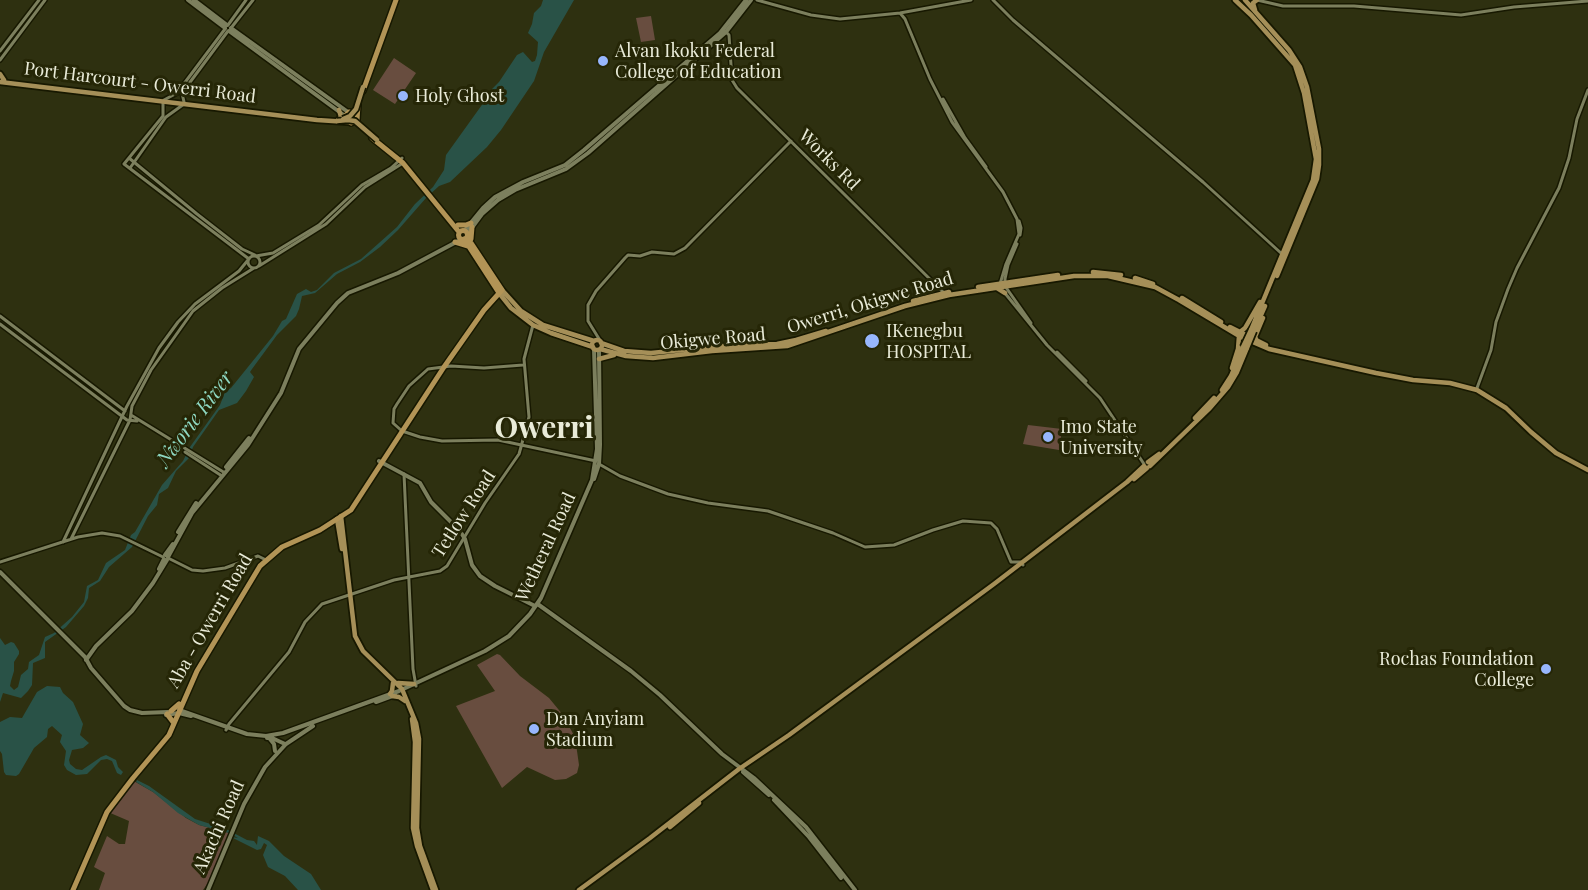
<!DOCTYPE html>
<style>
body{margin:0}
canvas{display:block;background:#2e3010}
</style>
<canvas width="1588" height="890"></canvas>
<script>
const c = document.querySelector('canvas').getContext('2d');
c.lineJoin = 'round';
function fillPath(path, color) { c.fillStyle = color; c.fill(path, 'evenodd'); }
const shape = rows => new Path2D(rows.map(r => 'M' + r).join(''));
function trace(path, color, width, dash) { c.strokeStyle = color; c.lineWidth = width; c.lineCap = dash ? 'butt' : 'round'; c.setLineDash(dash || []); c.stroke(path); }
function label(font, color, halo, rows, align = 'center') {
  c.font = font + ' "Playfair Display",serif'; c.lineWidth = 6; c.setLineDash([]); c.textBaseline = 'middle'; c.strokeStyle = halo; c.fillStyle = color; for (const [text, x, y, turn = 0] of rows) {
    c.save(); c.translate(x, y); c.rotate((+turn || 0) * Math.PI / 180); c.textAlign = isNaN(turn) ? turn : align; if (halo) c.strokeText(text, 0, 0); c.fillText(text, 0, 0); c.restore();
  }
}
const green = shape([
 [651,16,655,40,641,42,636,18],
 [394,58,416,73,395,104,373,90],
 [1028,425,1062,429,1059,450,1023,444],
 [497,654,500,655,520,676,549,698,563,715,578,743,576,744,579,765,577,773,566,779,555,780,527,767,502,788,456,706,495,691,477,665],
 [132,780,153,792,186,818,199,825,229,833,210,880,203,890,99,890,105,873,94,867,107,836,119,844,125,844,129,821,108,812]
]);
const water = shape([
 [543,0,574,0,544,52,534,81,501,130,487,147,450,182,439,186,426,198,398,230,380,247,360,262,337,274,315,293,302,296,299,309,296,316,277,335,252,369,250,372,254,377,246,391,237,403,219,410,193,447,189,458,176,471,168,488,159,494,157,505,148,516,132,547,109,567,100,581,89,588,88,598,84,606,66,627,45,642,45,658,33,663,32,685,28,691,21,698,3,693,0,702,0,638,5,645,11,642,14,643,19,651,19,654,14,662,14,671,11,681,10,686,14,690,18,687,21,675,28,669,29,662,39,655,45,637,54,633,72,617,84,602,87,586,98,580,106,563,125,550,131,535,135,532,162,485,183,461,190,447,220,405,225,392,231,388,273,336,282,321,286,319,297,294,306,289,311,292,317,290,334,273,361,259,397,227,415,204,433,187,444,170,446,155,484,102,491,96,492,89,499,82,517,55,523,52,532,62,535,61,537,55,538,42,528,33,532,24,534,13,541,6],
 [47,686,60,687,63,693,73,702,83,724,80,735,89,743,83,748,72,750,69,760,70,764,76,769,82,770,101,757,106,755,116,760,118,767,123,772,121,775,117,773,112,761,107,759,101,760,87,774,76,775,67,770,64,765,66,751,60,742,62,735,52,726,48,729,47,737,34,748,19,774,16,776,6,775,4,772,2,754,0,751,0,722,10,717,22,718,37,692],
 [137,780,149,786,195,819,226,829,247,840,254,841,257,845,258,836,269,841,284,856,311,874,321,890,298,890,285,876,268,867,263,855,267,845,264,843,261,849,257,850,231,837,238,838,229,833,199,825,178,813,153,792,136,782]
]);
const tertiary = shape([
 [757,0,811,15,840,19,900,13,971,0],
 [993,0,1013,20,1203,182,1282,254],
 [1257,0,1283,6,1354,6,1461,15,1514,7,1588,1],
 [900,13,905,19,930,79,952,122,1003,192,1017,219,1019,234,1006,264,1000,284],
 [228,25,246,0],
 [231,28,253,0],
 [725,31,729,35,732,80,737,88,945,294],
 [0,51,39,0],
 [0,60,45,0],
 [943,99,965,138,986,167],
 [164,100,177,93,225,29],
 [163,102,163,116,124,164,249,259],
 [184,102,182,93,228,31],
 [129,158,197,214,242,249,255,255],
 [130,168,166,117,184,104],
 [1019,221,1021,228,1020,235],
 [1017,244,1008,265,1005,279,1005,286,1031,323],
 '248 262a6 6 0 1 1 12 0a6 6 0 1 1-12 0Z',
 [256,256,273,253,319,225,362,185,391,168,402,158],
 [259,266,326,224,365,187,403,163],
 [1004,292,1047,345,1100,398,1144,464],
 [0,316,125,411],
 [0,324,127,420,137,421],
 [601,342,588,321,588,305,596,291,625,258,628,255,640,256,652,252,674,254,685,248,791,141],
 [1057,352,1086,381],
 [523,365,484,368,451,366,428,369,409,386,397,404,394,409,393,423,402,431,420,437,442,441,498,440,596,461],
 [1477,388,1491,350,1496,322,1508,289,1517,268,1559,188,1569,158,1577,119,1588,90],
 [131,415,225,473],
 [185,452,222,476],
 [599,464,620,476,668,494,708,503,768,511,833,533,865,547,894,545,933,530,963,521,991,523,997,529,1011,562,1021,562,1023,565],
 [404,474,413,669,416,686],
 [71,539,130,420,132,406,151,370,193,311,222,288,254,268],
 [63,542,127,406,159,348,178,322,195,304,239,271,248,260],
 [168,558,192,570,203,571,225,568,258,556,266,560],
 [0,562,78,537,102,533,120,536,163,557],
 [226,730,229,724,289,652,305,622,322,604,394,580,440,571,447,566,485,503,519,454,521,447,529,417,524,359,533,325]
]);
const secondary = shape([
 [188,0,225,28],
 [194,0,227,25],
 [231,28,348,112],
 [229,31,345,116],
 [465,230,483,208,495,197,523,182,565,165,584,150,720,33,746,0],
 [468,233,482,214,498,200,515,190,566,169,588,153,726,32,751,0],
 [379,461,420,483,431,502,460,531,465,539,472,565,480,576,495,586,535,606],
 [226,467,249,438],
 [594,479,599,464,600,445,599,350],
 [178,532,196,503],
 [165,555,173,544],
 [168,557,192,513,248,445,281,393,299,349,337,303,348,293,398,273,462,239],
 [159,569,164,559],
 [0,572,85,657,91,668,124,706,130,710,142,713,168,712],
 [539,605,631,671,660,695,722,754,754,778,806,827,855,890],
 [86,660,96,646,132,611,153,583,167,560],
 [376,702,395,695],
 [179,710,247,734,266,736,283,733,399,691,485,651,509,636,530,614,541,598,592,480,597,449,594,349],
 [166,715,179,713,191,716],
 [267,738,272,738,285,744],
 [270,739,274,744,275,751],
 [743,772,769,795],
 [774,800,809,837,841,878],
 [208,890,244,804,265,767,286,744,313,726]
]);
const primary = shape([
 [1235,0,1251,15,1295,65,1304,93,1316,159,1313,180,1251,330],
 [1245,0,1289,50,1300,67,1307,87,1319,149,1319,165,1317,179,1277,276],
 [1255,10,1253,3,1257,0],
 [0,74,4,80],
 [0,82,317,120,348,122],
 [338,120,341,117,339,110],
 [1093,272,1121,275],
 [1135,278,1153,284],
 [978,287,1058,275],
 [997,288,1005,293],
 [502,290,521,311,543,325,594,341],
 [499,293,511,308,533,325,551,333,593,347],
 [1182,298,1221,322],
 [913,301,949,292],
 [1230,327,1266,345],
 [1254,331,1265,306],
 [1240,332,1245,328,1260,302],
 '592 345a5 5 0 1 1 10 0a5 5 0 1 1-10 0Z',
 [1257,341,1255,337,1263,318],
 [601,343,624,351,651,353,721,346,777,344,796,340,826,331],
 [600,349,626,356,653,358,712,351,787,346,905,306,949,295,1074,276,1108,276,1155,287,1179,300,1241,337,1269,349,1376,373,1413,380,1450,383,1477,390,1506,408,1531,432,1556,453,1588,470],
 [599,359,614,355],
 [1232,368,1238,349,1239,336],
 [1222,390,1231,376,1243,347],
 [1195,418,1214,398],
 [1148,462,1159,454],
 [1150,466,1209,409,1228,387,1237,372,1247,348],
 [1134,479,1147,468],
 [341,516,355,636,363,651,402,689,416,723,419,739,417,828,420,846,436,890],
 [337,519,342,549],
 [398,683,414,684],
 [390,694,392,691,393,683],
 [392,696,399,697,405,701],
 [412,719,415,742,413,828,417,846,433,890],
 [670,827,699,803],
 [579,890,650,838,739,769,789,735,994,584,1127,482,1144,466]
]);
const trunk = shape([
 [363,91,396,0],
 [357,114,349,112,345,116,345,119,351,123,357,120,358,105],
 [372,138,403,163,459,232],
 [458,225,466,225,471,223],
 '458.5 235a4.5 4.5 0 1 1 9 0a4.5 4.5 0 1 1-9 0Z',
 [464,239,499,293],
 [471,239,472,227],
 [455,242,468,246],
 [171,711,179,704],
 [167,714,173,722],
 [73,890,107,812,133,778,169,735,197,671,260,566,282,547,320,530,351,510,444,367,484,310,502,290,467,237]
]);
const primaryBridge = shape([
 [343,119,350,116,356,109,363,87],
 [337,121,348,120,355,121,377,140],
 [1243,347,1251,330],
 [1247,348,1254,331]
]);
const markers = [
 [603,61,6,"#97b6fd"],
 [403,96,6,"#97b6fd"],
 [872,341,8,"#97b6fd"],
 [1048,437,6,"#97b6fd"],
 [1546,669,6,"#97b6fd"],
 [534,729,6,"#97b6fd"]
];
const poiNames = [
 ["Alvan Ikoku Federal",615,51],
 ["College of Education",615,72],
 ["Holy Ghost",415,96],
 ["IKenegbu",886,331],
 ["HOSPITAL",886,352],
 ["Imo State",1060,427],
 ["University",1060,448],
 ["Rochas Foundation",1534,659,"right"],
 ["College",1534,680,"right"],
 ["Dan Anyiam",546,719],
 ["Stadium",546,740]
];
const streetNames = [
 ["Port Harcourt - Owerri Road",140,83,7],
 ["Works Rd",829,160,45],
 ["Owerri, Okigwe Road",870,303,-17],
 ["Okigwe Road",713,339,-5],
 ["Tetlow Road",464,514,-57],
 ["Wetheral Road",546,547,-65],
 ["Aba - Owerri Road",210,621,-60],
 ["Akachi Road",219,827,-66]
];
const waterNames = [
 ["Nworie River",195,419,-53]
];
const townNames = [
 ["Owerri",544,429]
];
fillPath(green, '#684d3f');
fillPath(water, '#295247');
trace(tertiary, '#171800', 6);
trace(secondary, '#171800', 7);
trace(primary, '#171800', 8);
trace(trunk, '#171800', 8);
trace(tertiary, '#7c7f5d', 3);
trace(secondary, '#7c7f5d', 4);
trace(primary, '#a58f58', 4.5);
trace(trunk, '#b29456', 5);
trace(primaryBridge, '#171800', 8, []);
trace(primaryBridge, '#a58f58', 4.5);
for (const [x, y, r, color] of markers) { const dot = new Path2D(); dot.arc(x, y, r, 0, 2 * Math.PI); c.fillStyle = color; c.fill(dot); trace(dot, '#252606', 2); }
label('18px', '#e9ebd8', '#252606', poiNames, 'left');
label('18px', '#e9ebd8', '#252606', streetNames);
label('italic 20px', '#8ed8c2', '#252606', waterNames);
label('bold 30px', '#e9ebd8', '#252606', townNames);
</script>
